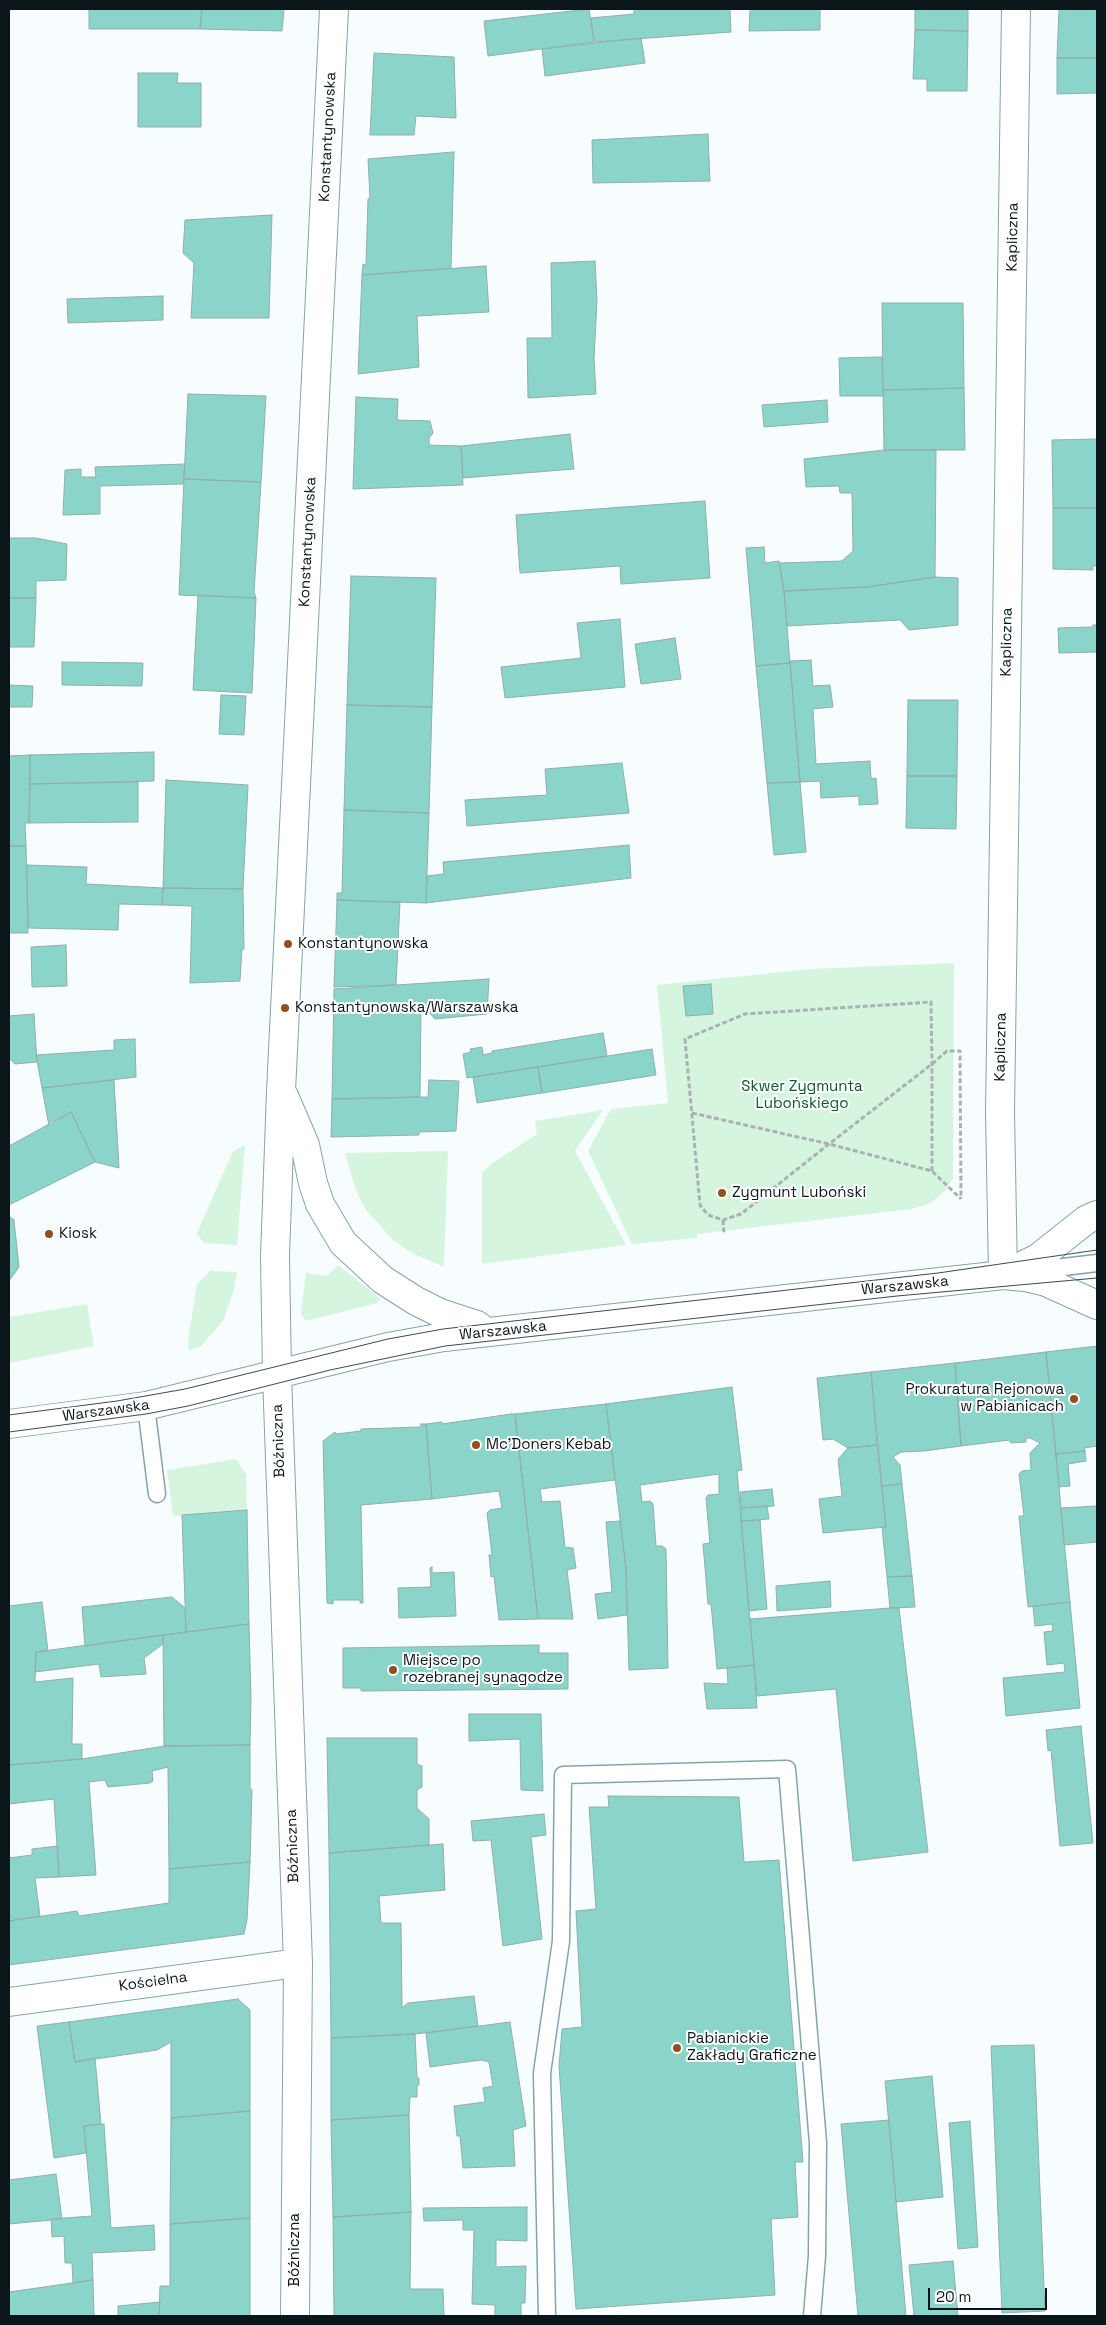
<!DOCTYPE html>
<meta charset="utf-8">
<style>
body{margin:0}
#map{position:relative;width:1106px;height:2325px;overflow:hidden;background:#f7fdff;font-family:"Space Grotesk",sans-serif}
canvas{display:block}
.frame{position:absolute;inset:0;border:10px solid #0b161a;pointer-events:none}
.scale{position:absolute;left:928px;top:2288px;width:119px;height:22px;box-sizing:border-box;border:2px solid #0b161a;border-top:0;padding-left:6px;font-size:15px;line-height:18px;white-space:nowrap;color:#0b161a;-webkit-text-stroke:4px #fff;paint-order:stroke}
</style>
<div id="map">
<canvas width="1106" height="2325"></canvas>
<div class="frame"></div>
<div class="scale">20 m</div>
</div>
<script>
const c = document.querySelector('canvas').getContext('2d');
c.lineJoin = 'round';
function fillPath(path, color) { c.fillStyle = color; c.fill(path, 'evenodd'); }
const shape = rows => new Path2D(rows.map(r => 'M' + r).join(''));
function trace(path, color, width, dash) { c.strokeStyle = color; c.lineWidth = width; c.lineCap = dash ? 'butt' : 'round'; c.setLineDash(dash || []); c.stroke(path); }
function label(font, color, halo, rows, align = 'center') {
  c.font = font + ' "Space Grotesk",sans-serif'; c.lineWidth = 4; c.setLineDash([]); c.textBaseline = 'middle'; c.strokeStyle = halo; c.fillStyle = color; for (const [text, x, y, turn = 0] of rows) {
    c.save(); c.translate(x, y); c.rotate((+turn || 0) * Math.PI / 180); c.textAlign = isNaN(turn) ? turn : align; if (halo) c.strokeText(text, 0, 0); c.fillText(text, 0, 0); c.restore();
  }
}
const green = shape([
 [954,963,953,1178,945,1191,931,1203,912,1209,697,1234,697,1238,632,1244,588,1151,611,1109,668,1103,657,985,812,969],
 [603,1110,575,1151,626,1245,482,1264,482,1173,491,1164,537,1134,535,1121],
 [245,1145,237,1245,203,1243,197,1233,233,1151],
 [448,1151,444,1267,414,1254,394,1241,366,1210,356,1191,345,1153],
 [338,1265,381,1299,377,1303,306,1321,301,1313,306,1273,327,1276],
 [210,1271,237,1272,234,1290,223,1321,201,1346,189,1351,188,1340,197,1284],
 [87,1304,94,1346,9,1363,9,1317],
 [236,1459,246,1474,247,1510,173,1516,167,1470]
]);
const building = shape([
 [89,9,202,9,200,29,89,29,89,9],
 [202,9,284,9,282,31,200,29,202,9],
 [589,9,594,42,488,56,484,21,589,9],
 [634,9,730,9,731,32,594,42,591,18,634,14,634,9],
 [750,9,820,9,820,30,749,31,750,9],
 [915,9,968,9,968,31,915,30,915,9],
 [1059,9,1097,9,1097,58,1057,58,1059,9],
 [915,30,968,31,967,91,927,91,927,79,913,79,915,30],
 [641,38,645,63,545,76,542,49,641,38],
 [374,53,454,57,456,118,416,116,414,135,370,135,374,53],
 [1057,58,1097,58,1097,93,1057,94,1057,58],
 [138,73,178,73,177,83,201,83,201,127,138,127,138,73],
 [708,134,710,181,593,183,592,140,708,134],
 [454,152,451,268,362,275,363,264,366,265,368,199,370,198,368,159,454,152],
 [272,215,269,318,191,318,194,263,183,253,185,220,272,215],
 [595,261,597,300,594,359,596,394,528,398,527,338,552,338,551,263,595,261],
 [486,266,489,312,417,316,419,367,358,374,362,275,486,266],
 [163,296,163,320,68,323,67,299,163,296],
 [882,303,963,303,964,388,883,390,882,303],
 [882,357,883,396,840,396,839,358,882,357],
 [964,388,965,450,884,450,883,390,964,388],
 [188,394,266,396,261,482,184,479,188,394],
 [356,397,398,399,397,420,430,421,433,433,429,438,429,445,461,446,463,485,353,489,356,397],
 [827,400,828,422,764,427,762,405,827,400],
 [570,434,574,469,463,478,461,446,570,434],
 [1097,439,1097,508,1053,508,1052,440,1097,439],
 [884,450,936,450,935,577,867,587,784,591,779,563,842,561,853,551,852,493,840,493,839,486,806,487,804,459,884,450],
 [185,464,183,484,100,486,100,514,63,515,65,470,81,469,81,477,96,477,95,467,185,464],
 [184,479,261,482,254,592,256,598,179,595,184,479],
 [705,501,710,578,621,584,620,566,520,573,516,515,705,501],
 [1053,508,1097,508,1097,566,1093,566,1093,570,1053,569,1053,508],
 [9,538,36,538,67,544,66,580,36,581,36,598,9,598,9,538],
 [764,547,765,563,779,561,784,591,790,663,756,666,746,548,764,547],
 [351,576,436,578,432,707,347,705,351,576],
 [935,577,958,578,958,625,909,630,900,620,787,626,784,591,867,587,935,577],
 [198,595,256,598,252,693,193,690,198,595],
 [9,598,36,598,34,647,9,647,9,598],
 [620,619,625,687,505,698,501,667,581,658,577,623,620,619],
 [1093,625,1097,625,1097,652,1059,653,1058,628,1093,627,1093,625],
 [675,638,681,679,641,684,635,644,675,638],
 [811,660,813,686,830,685,833,707,813,709,816,764,870,761,871,779,876,778,878,804,859,805,859,796,821,798,820,781,800,782,790,661,811,660],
 [62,662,143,663,142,686,62,685,62,662],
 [790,663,800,782,767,783,756,666,790,663],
 [9,685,33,686,32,707,9,707,9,685],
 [221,695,246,696,244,735,219,734,221,695],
 [908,700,958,700,957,776,907,776,908,700],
 [347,705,432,707,429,813,344,810,347,705],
 [154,752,154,781,30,784,30,755,154,752],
 [30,755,29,823,25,823,26,846,9,846,9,756,30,755],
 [622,763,629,813,467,826,465,800,547,795,545,769,622,763],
 [907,776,957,776,956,829,906,828,907,776],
 [166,780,248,785,243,889,163,888,166,780],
 [138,782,138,822,29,823,30,784,138,782],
 [800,782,806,852,774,855,767,783,800,782],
 [344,810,429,813,426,903,337,900,337,893,342,893,344,810],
 [629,845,631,878,426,903,427,876,444,874,443,862,629,845],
 [9,846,26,846,28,933,9,933,9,846],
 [27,865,87,867,86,884,163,888,162,905,119,904,118,930,28,928,27,865],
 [163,888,243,889,244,949,242,949,240,981,190,983,192,906,162,905,163,888],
 [337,900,400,902,396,985,334,987,337,900],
 [66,945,67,986,32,987,31,947,66,945],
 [489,979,487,1014,435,1019,421,1003,420,1097,332,1099,334,989,489,979],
 [711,984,713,1014,686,1016,683,986,711,984],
 [34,1014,37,1062,15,1064,9,1058,9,1016,34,1014],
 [603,1033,607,1056,467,1078,463,1054,471,1052,470,1049,482,1047,483,1055,492,1053,492,1051,603,1033],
 [135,1039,136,1077,42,1088,36,1055,114,1050,114,1040,135,1039],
 [652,1049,656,1075,542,1093,538,1067,652,1049],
 [538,1067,542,1093,477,1103,473,1077,538,1067],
 [114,1080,119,1168,95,1162,71,1112,49,1126,42,1088,114,1080],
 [429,1080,459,1081,456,1131,419,1132,419,1135,331,1137,332,1099,428,1097,429,1080],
 [71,1112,95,1162,9,1205,9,1146,71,1112],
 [9,1216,14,1220,19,1267,9,1281,9,1216],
 [1097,1346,1097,1446,1084,1448,1085,1451,1056,1454,1046,1352,1097,1346],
 [1046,1352,1070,1602,1028,1607,1019,1516,1024,1516,1019,1474,1022,1471,1031,1470,1030,1453,1040,1443,1030,1438,1026,1438,1026,1442,1011,1443,1009,1440,961,1446,955,1363,1046,1352],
 [955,1363,961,1446,924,1451,901,1452,893,1457,900,1465,902,1484,882,1486,871,1372,955,1363],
 [871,1372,877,1445,848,1448,833,1439,823,1440,817,1378,871,1372],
 [732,1387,742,1470,737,1471,754,1665,717,1669,711,1604,708,1604,703,1544,710,1543,706,1498,708,1495,719,1494,719,1474,640,1485,642,1502,650,1501,653,1504,656,1546,662,1546,666,1549,668,1668,629,1670,626,1568,606,1404,732,1387],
 [606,1404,615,1480,540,1489,542,1502,560,1501,565,1547,573,1548,576,1568,567,1570,573,1619,538,1619,515,1414,606,1404],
 [511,1414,515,1414,538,1619,499,1620,494,1576,491,1577,489,1555,492,1555,487,1513,490,1510,502,1508,499,1491,432,1499,426,1424,442,1422,442,1424,511,1414],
 [421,1424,426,1424,432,1499,361,1505,363,1603,360,1603,360,1600,333,1600,333,1604,327,1603,323,1441,335,1432,336,1434,361,1431,361,1429,421,1427,421,1424],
 [877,1445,886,1527,823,1533,819,1499,842,1496,838,1459,848,1448,877,1445],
 [1085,1451,1086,1461,1068,1464,1070,1486,1059,1487,1056,1454,1085,1451],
 [902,1484,912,1576,887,1577,882,1527,886,1527,882,1486,902,1484],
 [772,1489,774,1506,741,1508,740,1492,772,1489],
 [767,1506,769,1519,741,1521,741,1508,767,1506],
 [1097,1506,1097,1542,1064,1545,1061,1508,1097,1506],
 [247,1510,249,1624,186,1632,182,1515,247,1510],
 [760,1520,767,1609,749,1611,741,1521,760,1520],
 [620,1521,626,1568,627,1615,598,1619,595,1594,612,1592,606,1522,620,1521],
 [432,1567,432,1573,454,1572,456,1616,399,1618,398,1588,431,1587,430,1568,432,1567],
 [912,1576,915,1607,890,1608,887,1577,912,1576],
 [830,1581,831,1607,777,1611,776,1586,830,1581],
 [172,1597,185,1608,186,1632,85,1646,82,1607,172,1597],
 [42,1602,48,1651,36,1652,35,1682,73,1678,72,1744,82,1744,82,1759,9,1765,9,1606,42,1602],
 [1070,1602,1080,1708,1006,1716,1003,1678,1065,1672,1064,1663,1047,1665,1044,1632,1053,1631,1052,1624,1035,1626,1033,1606,1070,1602],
 [890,1608,899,1608,928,1852,853,1861,836,1689,757,1696,750,1619,890,1608],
 [249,1624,251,1698,250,1745,164,1746,163,1635,249,1624],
 [163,1635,163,1644,144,1658,146,1674,101,1677,99,1664,35,1672,36,1652,163,1635],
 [539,1645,539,1653,568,1653,568,1689,361,1691,361,1688,343,1688,343,1648,539,1645],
 [754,1665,757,1708,707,1709,704,1683,728,1684,727,1668,754,1665],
 [469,1714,541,1714,543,1791,521,1790,520,1739,469,1741,469,1714],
 [1081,1726,1093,1843,1060,1846,1051,1750,1048,1751,1046,1730,1081,1726],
 [327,1738,417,1738,417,1764,422,1766,422,1787,417,1790,417,1808,429,1819,429,1845,329,1853,327,1738],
 [250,1745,250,1789,252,1790,250,1862,169,1869,168,1767,152,1771,153,1781,150,1783,108,1787,105,1780,89,1782,96,1875,59,1877,54,1799,9,1804,9,1765,82,1759,165,1746,250,1745],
 [608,1796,739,1797,744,1862,779,1860,803,2162,795,2162,798,2217,771,2219,775,2295,576,2309,559,2066,562,2029,582,2027,576,1911,596,1909,589,1807,609,1807,608,1796],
 [544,1814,546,1835,531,1837,542,1939,503,1946,491,1840,473,1841,471,1821,544,1814],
 [443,1844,445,1890,379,1896,381,1923,401,1923,402,2008,408,2003,474,1996,478,2026,415,2034,331,2038,329,1853,443,1844],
 [58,1846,59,1877,35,1878,40,1916,9,1921,9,1858,32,1855,32,1849,58,1846],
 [250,1862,247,1920,244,1934,9,1965,9,1921,77,1911,79,1916,169,1903,169,1869,250,1862],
 [238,1999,250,2010,250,2111,171,2118,171,2042,157,2050,75,2062,69,2022,238,1999],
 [69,2022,75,2062,95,2058,101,2124,84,2126,86,2153,54,2158,37,2026,69,2022],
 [510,2022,526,2126,513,2130,515,2166,463,2168,460,2136,457,2136,454,2106,485,2102,483,2088,493,2086,489,2062,481,2060,430,2067,426,2033,510,2022],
 [415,2034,417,2078,419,2078,419,2085,417,2085,417,2097,410,2097,409,2115,331,2120,331,2038,415,2034],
 [1034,2045,1045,2311,1002,2313,991,2046,1034,2045],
 [932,2076,943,2197,896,2202,885,2081,932,2076],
 [250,2111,250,2218,170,2224,171,2118,250,2111],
 [409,2115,411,2212,333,2217,331,2120,409,2115],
 [889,2120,906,2316,858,2316,841,2124,889,2120],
 [970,2121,978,2247,958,2249,949,2123,970,2121],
 [104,2124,111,2228,154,2225,155,2250,92,2253,93,2280,73,2283,72,2263,65,2263,64,2236,52,2237,51,2219,92,2216,84,2126,104,2124],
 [56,2174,62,2219,9,2224,9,2180,56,2174],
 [527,2207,527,2241,496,2240,496,2267,526,2266,525,2303,521,2303,521,2316,495,2316,495,2305,472,2304,474,2230,463,2230,463,2220,424,2221,423,2208,527,2207],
 [411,2212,410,2289,443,2289,444,2316,334,2316,333,2217,411,2212],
 [250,2218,250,2316,159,2316,160,2286,170,2286,170,2224,250,2218],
 [953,2261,958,2316,914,2316,909,2265,953,2261],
 [93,2280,94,2316,9,2316,9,2292,93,2280],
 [160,2302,159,2316,118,2316,118,2306,160,2302]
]);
const path = shape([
 [692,1113,829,1144,932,1171,961,1199],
 [932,1171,932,1064,931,1002,745,1014,685,1039,700,1205,708,1215,723,1220,741,1214,829,1144,932,1064,947,1051,960,1051,961,1199],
 [723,1220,724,1235]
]);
const lane = shape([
 [1030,1271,1097,1263],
 [146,1406,157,1494],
 [547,2316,542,2073,561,1941,563,1775,787,1769,818,2143,817,2256,812,2316]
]);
const street = shape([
 [1003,1275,1000,1112,1016,9],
 [277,1375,298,1963,295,2316],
 [9,2002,298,1963]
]);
const secondary = shape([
 [284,1096,305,1145,313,1183,320,1204,343,1243,383,1280,416,1301,440,1313,477,1325,486,1332],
 [1003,1275,1038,1258,1086,1220,1097,1215],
 [277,1375,275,1256,281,1091,334,9],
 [9,1424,146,1406,388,1347,444,1337,1003,1275,1025,1277,1046,1282,1097,1305]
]);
const tram = shape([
 [9,1415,117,1401,185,1389,388,1339,443,1329,938,1273,1097,1250],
 [9,1432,146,1414,188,1406,330,1370,445,1346,897,1296,1097,1278]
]);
const markers = [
 [288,944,5,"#92501f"],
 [285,1008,5,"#92501f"],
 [722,1193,5,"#92501f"],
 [49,1234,5,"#92501f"],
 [1074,1399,5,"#92501f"],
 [476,1445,5,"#92501f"],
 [393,1670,5,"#92501f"],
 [677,2048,5,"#92501f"]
];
const streetNames = [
 ["Konstantynowska",328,137,-87],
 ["Kapliczna",1013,237,-89],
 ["Konstantynowska",308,542,-87],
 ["Kapliczna",1007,642,-89],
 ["Kapliczna",1001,1047,-89],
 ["Warszawska",905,1286,-6],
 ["Warszawska",503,1331,-6],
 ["Warszawska",106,1411,-8],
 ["Bóźniczna",279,1441,-92],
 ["Bóźniczna",293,1846,-92],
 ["Kościelna",153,1982,-8],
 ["Bóźniczna",295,2250,-90]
];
const poiNames = [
 ["Konstantynowska",298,944],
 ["Konstantynowska/Warszawska",295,1008],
 ["Zygmunt Luboński",732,1193],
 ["Kiosk",59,1234],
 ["Prokuratura Rejonowa",1064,1390,"right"],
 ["w Pabianicach",1064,1407,"right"],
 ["Mc'Doners Kebab",486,1445],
 ["Miejsce po",403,1661],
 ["rozebranej synagodze",403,1678],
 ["Pabianickie",687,2039],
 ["Zakłady Graficzne",687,2056]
];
const parkNames = [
 ["Skwer Zygmunta",802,1087],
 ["Lubońskiego",802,1104]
];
fillPath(green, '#d6f5de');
fillPath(building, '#8bd4ca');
trace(building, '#8fafab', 1);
trace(lane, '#85a3ad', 19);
trace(street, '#85a3ad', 30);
trace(secondary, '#85a3ad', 30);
trace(path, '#aab1b4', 3, [5, 2.5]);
trace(lane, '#fff', 16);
trace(street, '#fff', 28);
trace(secondary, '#fff', 28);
trace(tram, '#3f494d', 1);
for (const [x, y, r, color] of markers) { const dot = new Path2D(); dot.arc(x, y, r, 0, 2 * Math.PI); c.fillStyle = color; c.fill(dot); trace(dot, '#fff', 2); }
label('15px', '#0b161a', '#fff', streetNames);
label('15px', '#0b161a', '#fff', poiNames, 'left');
label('15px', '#04592c', '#fff', parkNames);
</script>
